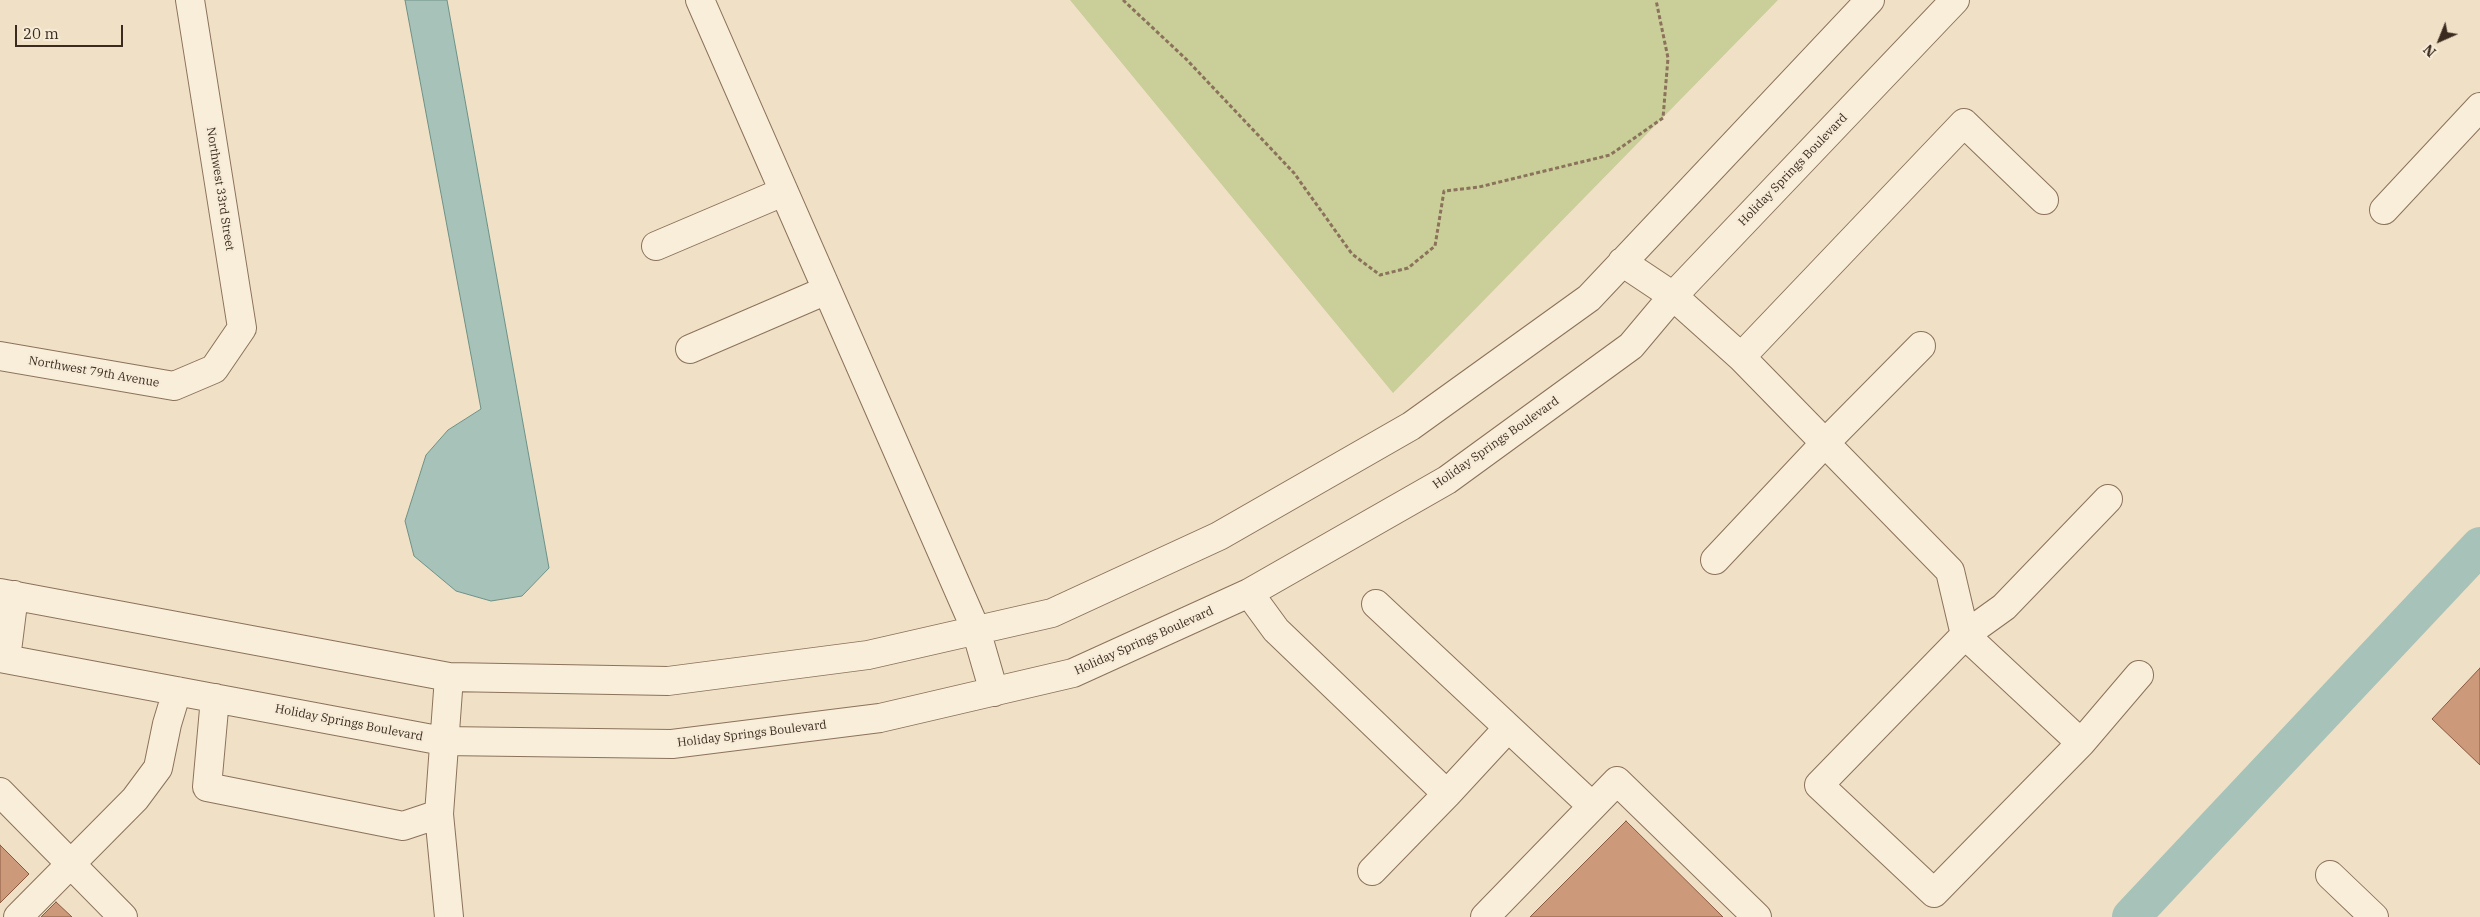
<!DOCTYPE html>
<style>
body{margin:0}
#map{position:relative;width:2480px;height:917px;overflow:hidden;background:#efe0c6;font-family:"IBM Plex Serif",serif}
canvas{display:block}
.north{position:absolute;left:2415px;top:15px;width:50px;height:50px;-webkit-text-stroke:4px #f6ebd6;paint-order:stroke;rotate:224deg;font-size:14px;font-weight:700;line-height:20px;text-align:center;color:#3b2b1f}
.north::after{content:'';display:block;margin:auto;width:18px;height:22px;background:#3b2b1f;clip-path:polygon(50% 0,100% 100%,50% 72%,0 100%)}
.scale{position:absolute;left:15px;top:25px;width:108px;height:22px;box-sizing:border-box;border:2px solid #3b2b1f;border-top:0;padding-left:6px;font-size:15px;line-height:18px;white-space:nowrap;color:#3b2b1f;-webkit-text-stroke:4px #f6ebd6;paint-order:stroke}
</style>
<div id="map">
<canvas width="2480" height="917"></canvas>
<div class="north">N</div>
<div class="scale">20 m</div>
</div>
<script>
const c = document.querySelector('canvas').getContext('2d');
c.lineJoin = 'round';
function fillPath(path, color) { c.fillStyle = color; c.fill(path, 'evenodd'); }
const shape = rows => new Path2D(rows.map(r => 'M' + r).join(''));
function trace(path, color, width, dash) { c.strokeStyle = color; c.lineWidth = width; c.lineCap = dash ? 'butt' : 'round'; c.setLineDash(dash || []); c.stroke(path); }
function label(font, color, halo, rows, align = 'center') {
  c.font = font + ' "IBM Plex Serif",serif'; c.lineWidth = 4; c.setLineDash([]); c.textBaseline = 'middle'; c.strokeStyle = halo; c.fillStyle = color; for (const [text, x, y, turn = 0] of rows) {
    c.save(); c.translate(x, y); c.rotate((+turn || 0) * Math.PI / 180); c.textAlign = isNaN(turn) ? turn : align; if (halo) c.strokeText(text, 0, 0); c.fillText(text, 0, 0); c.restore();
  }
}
const green = shape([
 [1070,0,1778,0,1393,393]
]);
const water = shape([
 [405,0,447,0,549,568,522,596,491,601,456,591,414,556,405,521,426,455,448,430,481,409,405,0]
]);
const canal = shape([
 [2131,917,2480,546]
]);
const building = shape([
 [2480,668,2480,765,2432,719,2480,668],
 [1626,821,1723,917,1530,917,1626,821],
 [0,845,29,874,0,903,0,845],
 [56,902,72,917,41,917,56,902]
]);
const path = shape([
 [1123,0,1186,59,1294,173,1352,254,1380,275,1408,268,1435,246,1444,191,1479,187,1610,155,1663,118,1668,58,1656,0]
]);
const minor = shape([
 [700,0,976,630,994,692],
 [2384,210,2480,107],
 [656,246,783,192],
 [1622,262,1673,296,1741,357,1950,571,1965,635,2004,607,2108,499],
 [690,349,827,290],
 [0,356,174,386,214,369,242,328,190,0],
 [1741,357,1964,123,2044,200],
 [1715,560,1825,443,1921,346],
 [0,593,449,677,668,681,868,655,1052,613,1219,536,1411,426,1589,298,1870,0],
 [1249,593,1276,630,1447,794,1372,871],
 [1376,604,1592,806],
 [1965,635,2081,743,1934,893,1819,785,1965,635],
 [0,658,443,741,672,744,880,718,1073,673,1249,593,1447,480,1631,346,1673,296,1955,0],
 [6,659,14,595],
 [215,698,207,787,403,826,439,814],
 [2081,743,2139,675],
 [0,792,123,917],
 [1447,794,1508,728],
 [2330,875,2374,917],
 [18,917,135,799,158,768,167,724,177,691],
 [449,917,439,814,449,677],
 [1485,917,1617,781,1757,917]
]);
const streetNames = [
 ["Holiday Springs Boulevard",1793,170,-46],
 ["Northwest 33rd Street",220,189,81],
 ["Northwest 79th Avenue",94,372,10],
 ["Holiday Springs Boulevard",1496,443,-35],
 ["Holiday Springs Boulevard",1144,641,-24],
 ["Holiday Springs Boulevard",349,723,11],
 ["Holiday Springs Boulevard",752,734,-7]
];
fillPath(green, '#cace99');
fillPath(water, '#a7c3b9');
trace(water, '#6e9186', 1);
trace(canal, '#a7c3b9', 38);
fillPath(building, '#cd997b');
trace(building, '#8a5a41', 1);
trace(minor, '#8b725b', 30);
trace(path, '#8b725b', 3, [4, 2.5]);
trace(minor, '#f9eeda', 28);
label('12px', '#3b2b1f', '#f6ebd6', streetNames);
</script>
